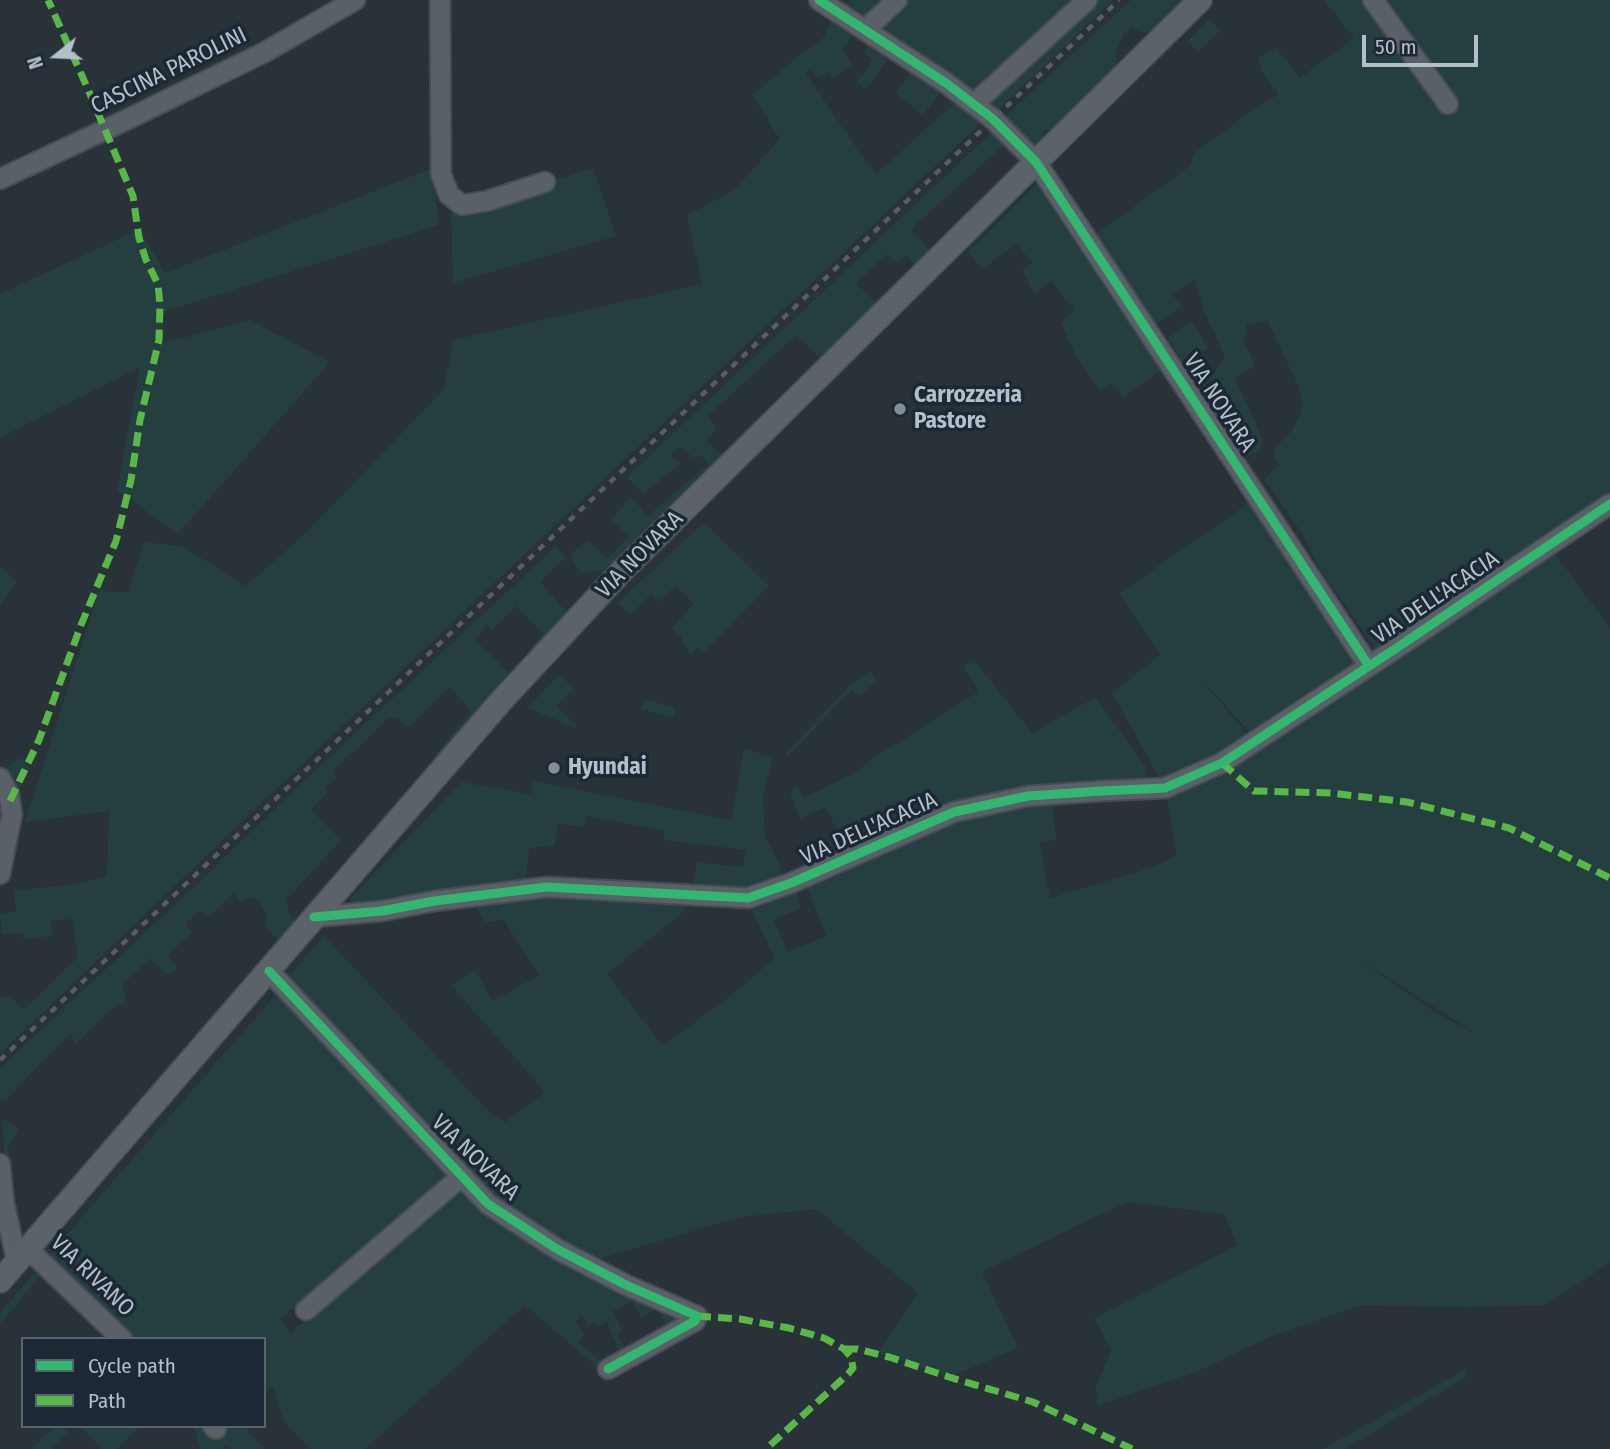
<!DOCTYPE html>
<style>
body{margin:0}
#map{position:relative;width:1610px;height:1449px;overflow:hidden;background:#293139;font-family:"Fira Sans Condensed",sans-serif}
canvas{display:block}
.legend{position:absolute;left:21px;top:1337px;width:245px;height:91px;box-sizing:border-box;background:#1c2935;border:2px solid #586571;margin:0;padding:9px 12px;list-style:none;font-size:21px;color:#b3bfcb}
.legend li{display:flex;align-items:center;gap:14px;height:35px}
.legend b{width:35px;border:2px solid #586571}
.north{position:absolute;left:21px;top:21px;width:70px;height:70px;-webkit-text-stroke:5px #1c2935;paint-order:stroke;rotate:252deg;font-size:19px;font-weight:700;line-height:28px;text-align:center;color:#b3bfcb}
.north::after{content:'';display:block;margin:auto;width:24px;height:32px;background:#b3bfcb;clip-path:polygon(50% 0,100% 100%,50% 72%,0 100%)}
.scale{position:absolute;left:1362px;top:35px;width:116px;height:32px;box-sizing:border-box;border:4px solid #b3bfcb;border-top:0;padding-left:9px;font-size:21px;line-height:24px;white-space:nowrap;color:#b3bfcb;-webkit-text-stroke:5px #1c2935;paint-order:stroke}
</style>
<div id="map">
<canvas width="1610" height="1449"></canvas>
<ul class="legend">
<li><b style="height:9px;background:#33b770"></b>Cycle path</li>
<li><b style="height:9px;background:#58b947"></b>Path</li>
</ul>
<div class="north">N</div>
<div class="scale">50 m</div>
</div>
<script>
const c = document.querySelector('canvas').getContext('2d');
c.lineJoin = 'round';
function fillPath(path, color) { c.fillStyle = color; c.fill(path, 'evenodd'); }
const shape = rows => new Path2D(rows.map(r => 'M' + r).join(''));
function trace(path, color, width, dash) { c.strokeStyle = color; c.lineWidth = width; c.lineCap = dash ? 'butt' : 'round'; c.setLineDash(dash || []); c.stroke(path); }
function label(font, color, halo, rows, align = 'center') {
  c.font = font + ' "Fira Sans Condensed",sans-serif'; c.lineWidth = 7; c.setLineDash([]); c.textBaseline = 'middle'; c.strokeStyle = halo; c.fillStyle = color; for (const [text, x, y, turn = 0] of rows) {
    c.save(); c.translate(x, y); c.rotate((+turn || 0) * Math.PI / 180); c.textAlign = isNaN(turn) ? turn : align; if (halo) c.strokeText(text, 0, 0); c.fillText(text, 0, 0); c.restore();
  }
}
const green = shape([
 [849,0,890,0,866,23,842,7],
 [904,0,1113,0,994,114,874,29],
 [1131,0,1196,0,1158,33,1142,32,1132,28,1123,35,1115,55,1122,72,1056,137,1049,129,1044,131,1043,142,1033,149,1001,120],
 [1324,0,1610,0,1610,496,1382,658,1321,571,1300,530,1264,480,1279,464,1273,456,1276,447,1290,433,1299,419,1303,403,1297,383,1267,320,1246,325,1248,336,1243,338,1255,366,1235,378,1257,426,1262,440,1260,450,1243,459,1195,388,1216,371,1225,356,1204,311,1194,279,1172,295,1183,306,1153,326,1096,234,1190,166,1193,154,1253,110,1279,94,1263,74,1258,58,1276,48,1300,78,1354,38],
 [834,17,857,32,842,48,852,65,834,78,829,71,818,78,811,69,806,73,861,155,877,173,959,99,986,118,254,810,0,1054,0,998,10,996,23,1010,78,957,72,919,51,921,52,936,23,939,23,933,2,934,0,913,16,912,14,890,70,885,107,877,109,811,25,822,99,591,128,592,144,542,182,546,246,586,308,531,444,389,453,340,702,284,687,215,733,191,780,139,752,95,801,54,823,38],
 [1209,19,1221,30,1198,52,1187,42],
 [872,40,891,54,866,89,857,82,873,60,863,52],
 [913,69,941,91,923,115,895,93],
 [996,128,1008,141,911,229,931,252,915,265,907,255,897,264,887,254,856,283,881,308,825,363,796,335,708,416,717,428,706,441,722,456,662,516,611,579,598,570,585,574,580,572,573,563,571,553,588,541,607,559,628,537,611,519,631,497,648,516,708,464,701,455,693,458,681,447,670,455,681,463,643,494,627,477],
 [433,168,439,225,163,312,163,343,250,320,330,362,178,534,117,490,140,367,0,438,0,294,140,229,165,273],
 [593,168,616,236,453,283,451,214],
 [1038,182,1165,367,1123,398,1111,383,1100,391,1074,352,1061,324,1074,310,1051,281,1034,293,1022,271,1032,263,1017,244,982,269,968,252],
 [1191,321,1208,348,1184,364,1167,337],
 [1249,503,1363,670,1257,740,1197,675,1254,742,1553,551,1610,628,1610,1263,1546,1305,1453,1307,1361,1305,1272,1336,1198,1371,1097,1406,1096,1386,1111,1350,1094,1318,1238,1245,1224,1214,1126,1202,982,1272,1018,1348,949,1377,878,1353,918,1293,816,1209,740,1217,592,1261,492,1201,285,980,324,936,492,1115,505,1122,545,1092,451,985,475,970,493,1001,539,975,504,920,485,922,472,902,549,893,687,904,681,914,607,974,663,1046,734,993,775,958,749,905,795,891,801,908,774,920,788,952,826,936,806,883,954,818,1052,798,1056,840,1040,843,1050,898,1153,867,1177,855,1165,788,1112,693,1160,655,1120,593],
 [1357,958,1472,1031,1472,1032,1436,1013],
 [704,522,769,586,704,652,698,647,690,655,681,637,672,628,694,604,675,586,659,602,651,594,631,614,618,603],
 [555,547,566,557,540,582,566,611,598,582,537,654,530,649,543,633,516,606,492,630,487,625,476,641,514,677,440,758,436,754,471,711,449,687,408,728,398,718,388,718,353,753,351,752,333,771,337,776,325,789,328,792,311,810,341,840,286,900,289,912,295,921,342,868,348,872,285,945,263,926,266,920,267,914,258,899,248,897,240,902,234,893,210,917,200,910,185,924,192,932,167,956,178,968,168,975,150,958,123,984,126,1003,116,1005,76,1044,71,1034,39,1065,5,1101,0,1099,0,1068,195,886,290,794],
 [0,567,17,581,0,606],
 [976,662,1032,733,1096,697,1147,770,1143,779,1013,789,996,795,953,802,808,870,804,865,828,853,829,840,839,835,826,807,800,819,790,792,798,786,804,798,852,774,880,754,978,692,963,666],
 [871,671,877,681,859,696,852,690,787,757,785,753,852,684],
 [558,675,575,688,557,706,577,726,578,729,528,708],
 [645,699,676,708,673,718,642,709],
 [744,748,773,758,763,796,765,837,780,865,782,876,747,895,694,891,696,862,743,867,745,850,664,840,663,830,586,816,584,827,558,824,555,846,529,848,526,880,465,886,367,908,358,909,352,904,350,899,461,782,531,794,533,781,731,820],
 [19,757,30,768,14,798,2,772],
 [278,992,450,1179,310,1301,292,1309,280,1319,290,1333,461,1184,682,1318,667,1327,658,1309,641,1317,632,1301,613,1311,623,1332,618,1335,625,1349,619,1353,607,1321,600,1326,594,1321,589,1325,581,1315,575,1323,585,1333,578,1342,602,1362,596,1366,525,1305,365,1449,311,1449,284,1422,273,1386,264,1391,264,1339,131,1339,48,1256],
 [2,1118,20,1130,8,1147,13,1203,5,1164],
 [35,1272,41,1275,0,1324,0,1313],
 [1466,1369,1466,1377,1345,1449,1323,1449],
 [54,1426,62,1426,68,1432,52,1449,32,1449],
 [81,1426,140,1426,117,1449,102,1449,80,1427],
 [193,1426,251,1426,247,1431,264,1449,231,1449,227,1445,222,1449,201,1449]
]);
const minor = shape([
 [440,0,441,174,449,195,462,205,487,201,545,182],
 [819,0,946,83,993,119,1036,162,1369,666],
 [1373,0,1448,104],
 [865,30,897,0],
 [974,104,1087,0],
 [0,179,124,121,265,52,355,0],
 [0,778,9,795,12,814,0,874],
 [314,917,382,911,434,901,547,887,748,898,791,883,954,812,1028,796,1101,791,1165,788,1222,763,1401,645,1610,504],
 [269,971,488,1204,557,1249,626,1285,697,1316,695,1321,608,1369],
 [0,1164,4,1203,17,1262],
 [28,1249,122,1339],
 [306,1310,462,1176],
 [213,1426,216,1429]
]);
const major = shape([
 [0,1281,502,700,620,573,1200,0]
]);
const rail = shape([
 [0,1060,1119,0]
]);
const quiet = shape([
 [1222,763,1254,791,1331,793,1407,802,1509,828,1610,878],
 [10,801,39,740,81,625,116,541,131,480,140,420,159,340,160,305,158,284,146,260,139,238,133,196,87,87,48,0],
 [697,1316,740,1319,789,1328,824,1338,844,1349,851,1357,853,1368,848,1374,766,1449],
 [844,1349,857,1349,889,1357,949,1377,1033,1402,1132,1449]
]);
const cycleway = shape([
 [819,0,946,83,993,119,1036,162,1369,666],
 [314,917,382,911,434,901,547,887,748,898,791,883,954,812,1028,796,1101,791,1165,788,1222,763,1401,645,1610,504],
 [269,971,488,1204,557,1249,626,1285,697,1316,695,1321,608,1369]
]);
const markers = [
 [900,409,7,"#838d98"],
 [554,768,7,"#838d98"]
];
const streetNames = [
 ["CASCINA PAROLINI",169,71,-26],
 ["VIA NOVARA",1219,403,57],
 ["VIA NOVARA",640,555,-45],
 ["VIA DELL'ACACIA",1436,598,-34],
 ["VIA DELL'ACACIA",869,829,-24],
 ["VIA NOVARA",475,1158,44],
 ["VIA RIVANO",92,1276,44]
];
const poiNames = [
 ["Carrozzeria",914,396],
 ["Pastore",914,422],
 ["Hyundai",568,768]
];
fillPath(green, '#253f40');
trace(minor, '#464c52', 23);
trace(major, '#444c53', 26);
trace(minor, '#5a6067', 19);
trace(major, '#5c6269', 23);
trace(rail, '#585e64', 4.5, [7, 7]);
trace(quiet, '#58b947', 7, [14, 7]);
trace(cycleway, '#33b770', 9);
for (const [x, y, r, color] of markers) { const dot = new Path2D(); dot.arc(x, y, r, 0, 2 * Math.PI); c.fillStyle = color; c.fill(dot); trace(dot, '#1c2935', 2.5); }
label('23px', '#b3bfcb', '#1c2935', streetNames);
label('bold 23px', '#b3bfcb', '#1c2935', poiNames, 'left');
</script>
